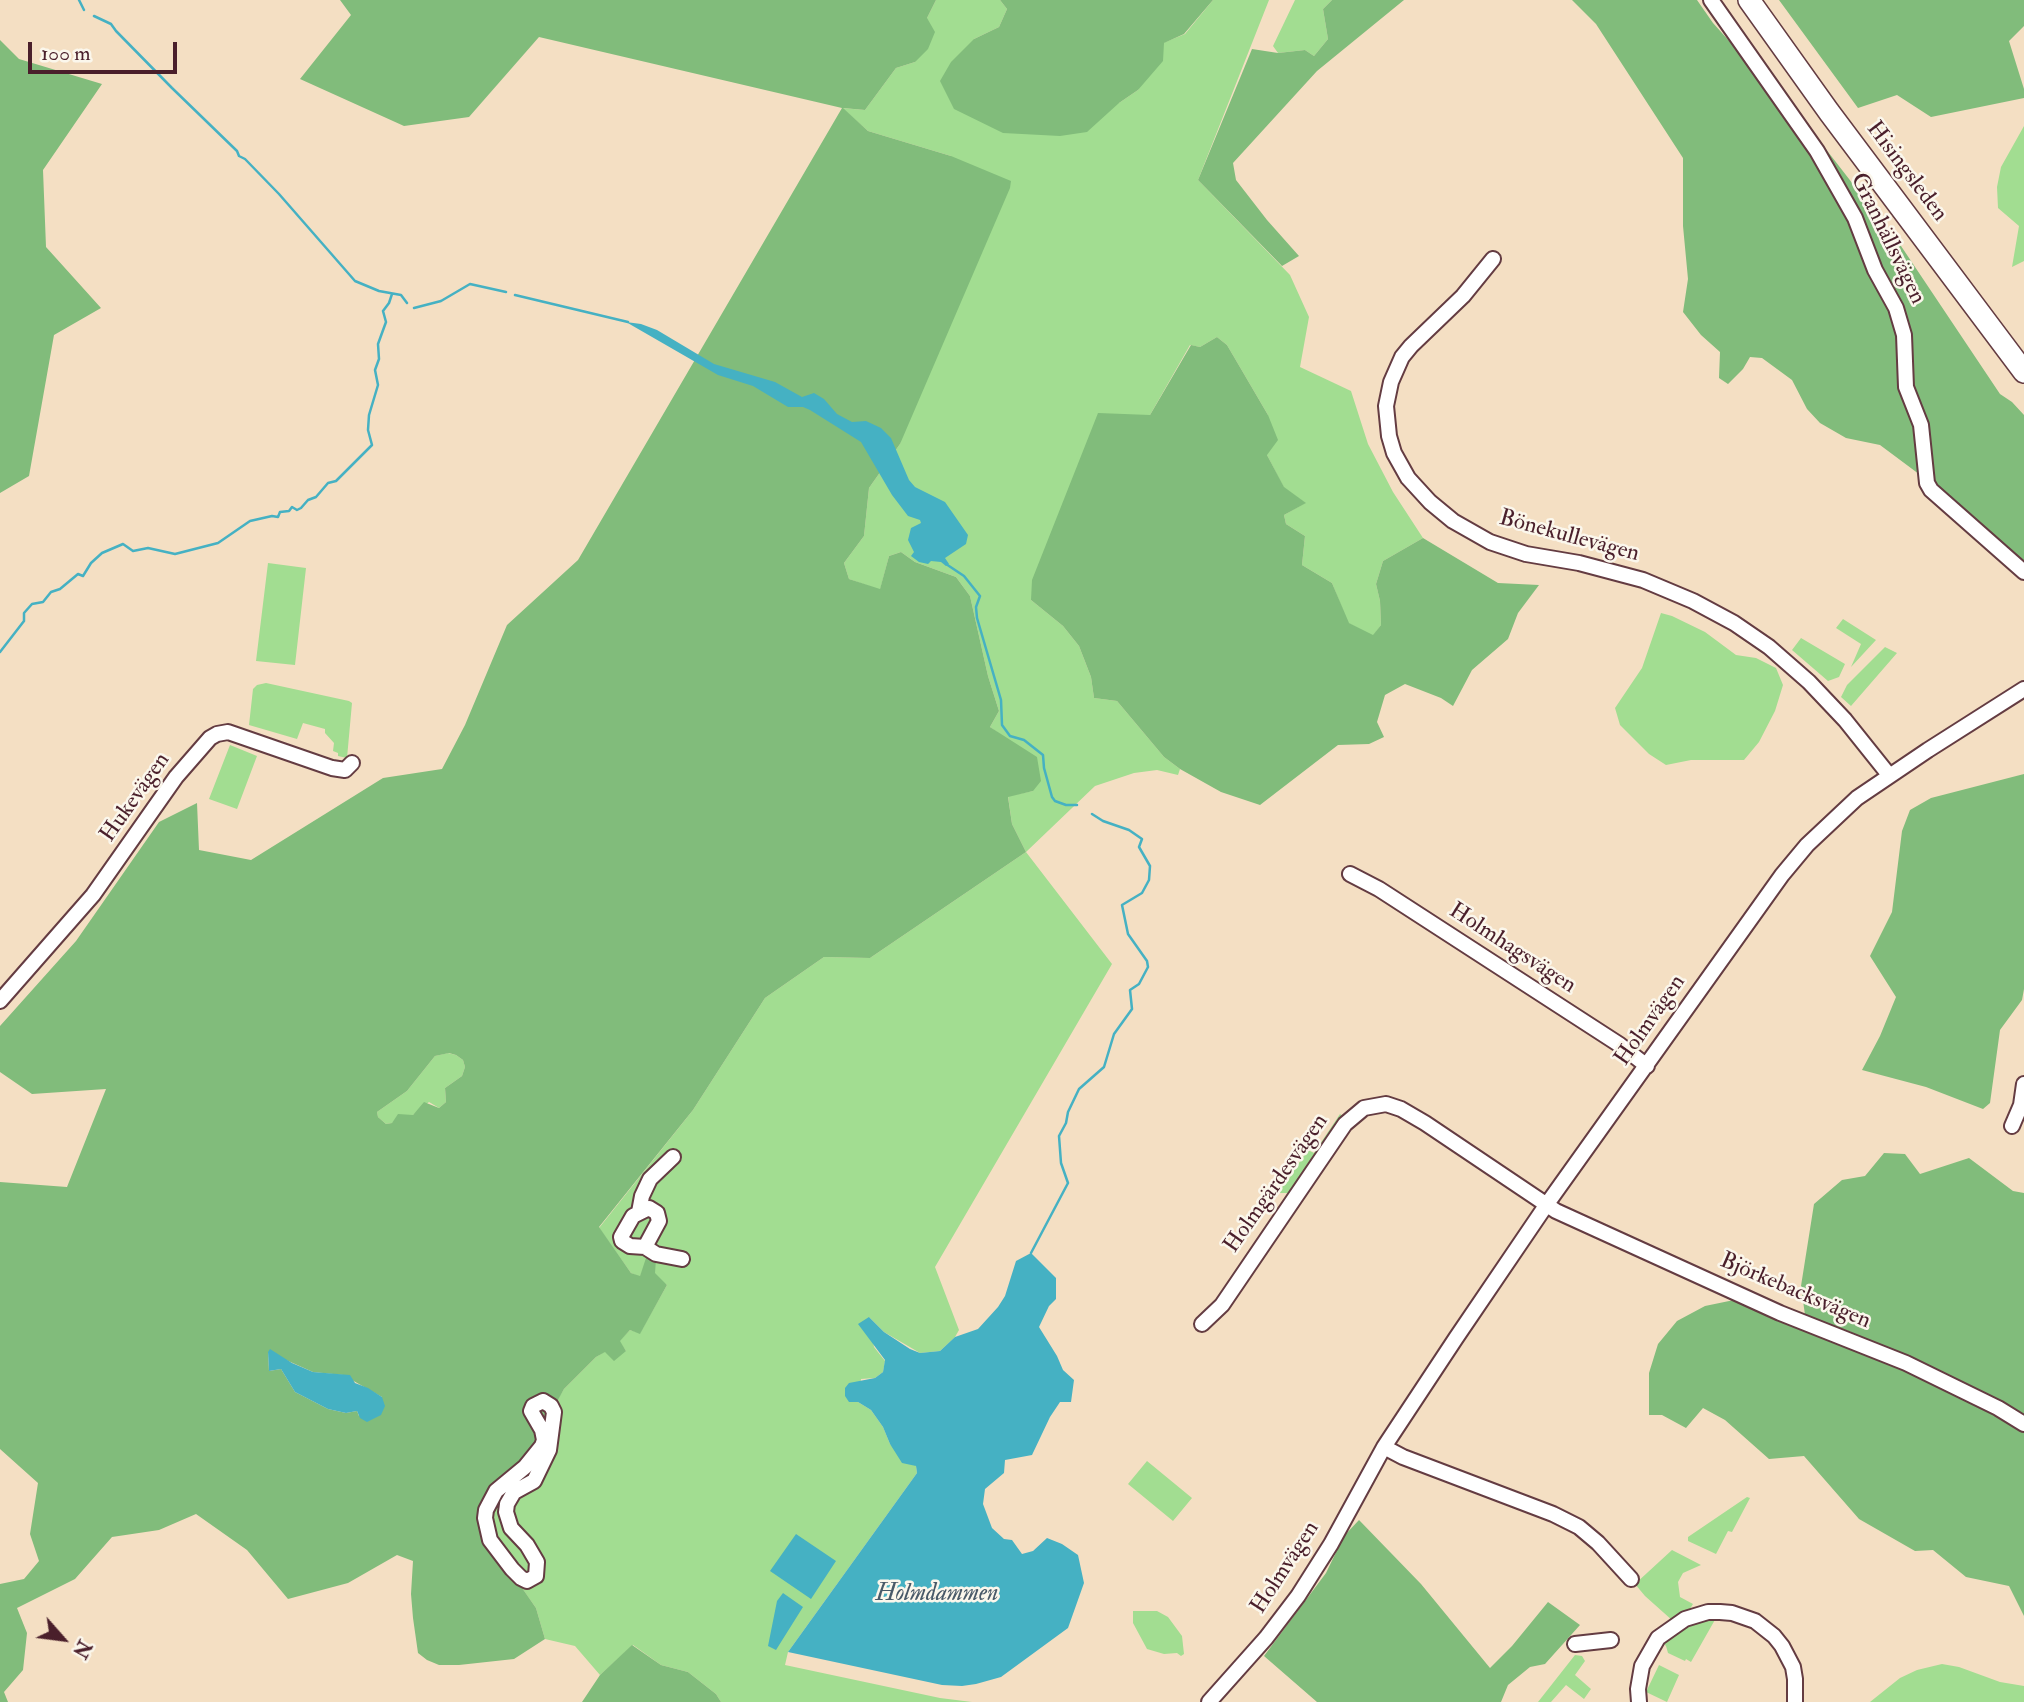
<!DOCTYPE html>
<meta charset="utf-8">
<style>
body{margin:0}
#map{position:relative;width:2024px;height:1702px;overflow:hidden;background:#f4dfc3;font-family:"IM FELL Double Pica",serif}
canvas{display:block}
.north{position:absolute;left:28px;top:1604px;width:70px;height:70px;-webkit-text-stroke:5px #fbf7ec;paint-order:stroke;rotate:118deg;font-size:19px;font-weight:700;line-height:28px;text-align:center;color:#4a1f2b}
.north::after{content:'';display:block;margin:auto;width:24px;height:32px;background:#4a1f2b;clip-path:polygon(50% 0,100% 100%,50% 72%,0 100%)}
.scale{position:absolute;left:28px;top:42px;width:149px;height:32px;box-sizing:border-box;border:4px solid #4a1f2b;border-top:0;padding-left:9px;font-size:21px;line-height:24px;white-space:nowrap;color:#4a1f2b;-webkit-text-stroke:5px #fbf7ec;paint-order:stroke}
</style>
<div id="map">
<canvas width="2024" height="1702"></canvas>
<div class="north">N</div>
<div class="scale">100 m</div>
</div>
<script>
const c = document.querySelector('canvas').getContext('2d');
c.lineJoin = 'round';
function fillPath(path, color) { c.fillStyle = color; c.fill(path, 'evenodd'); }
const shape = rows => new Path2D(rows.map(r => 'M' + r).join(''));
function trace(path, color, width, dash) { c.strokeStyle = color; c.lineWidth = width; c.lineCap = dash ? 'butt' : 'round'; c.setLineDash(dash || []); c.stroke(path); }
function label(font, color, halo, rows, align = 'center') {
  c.font = font + ' "IM FELL Double Pica",serif'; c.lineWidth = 5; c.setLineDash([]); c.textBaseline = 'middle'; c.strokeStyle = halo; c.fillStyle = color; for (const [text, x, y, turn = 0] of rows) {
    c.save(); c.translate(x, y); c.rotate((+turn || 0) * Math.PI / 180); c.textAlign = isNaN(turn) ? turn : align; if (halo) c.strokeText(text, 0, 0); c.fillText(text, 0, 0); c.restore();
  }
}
const green = shape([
 [936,0,1000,0,1007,9,999,27,974,39,1119,103,1138,90,1163,43,1185,34,1213,0,1269,0,1198,180,1290,275,1309,317,1300,367,1351,391,1368,444,1393,492,1423,538,1383,561,1376,584,1380,601,1381,625,1373,636,1348,623,1332,583,1302,565,1305,536,1286,524,1284,515,1305,503,1284,488,1267,455,1268,415,1227,345,1217,337,1200,347,1190,345,1150,415,1031,600,1063,626,1079,646,1091,677,1094,698,1117,701,1164,757,1180,769,1178,775,1157,770,1134,773,1095,786,1026,852,1112,964,935,1267,959,1330,955,1337,940,1351,920,1353,884,1332,869,1317,874,1347,885,1361,883,1372,875,1378,861,1379,858,1402,871,1410,883,1427,890,1444,916,1466,917,1473,788,1652,785,1665,940,1698,972,1702,721,1702,716,1694,688,1672,661,1665,633,1645,600,1675,575,1646,545,1639,536,1608,489,1541,496,1487,541,1426,564,1389,596,1357,604,1352,626,1351,619,1341,630,1330,640,1333,667,1285,643,1269,640,1277,631,1273,599,1228,693,1110,765,998,824,957,870,958,1026,852,1012,824,1008,796,1033,791,1008,740,990,727,999,711,988,676,970,596,956,577,915,562,901,552,889,556,880,590,849,579,844,563,864,536,869,488,900,444,951,156,868,131,842,108,865,110,896,68,915,62,927,18],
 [1295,0,1332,0,1323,9,1328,39,1314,56,1305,50,1278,53,1273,46],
 [2024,126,2024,261,2012,267,2019,226,1998,208,1997,187,2001,167],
 [268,563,306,568,295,665,256,661],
 [1661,613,1672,616,1705,632,1736,655,1756,658,1776,668,1783,685,1775,711,1759,742,1744,760,1691,760,1666,765,1649,754,1620,725,1615,708,1642,668],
 [1843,619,1876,640,1851,667,1861,644,1836,628],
 [1801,638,1845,664,1839,677,1828,681,1792,650],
 [1885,647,1897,653,1851,706,1841,697,1847,685],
 [266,683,349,701,352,703,347,758,338,756,338,753,333,751,334,743,325,733,325,729,303,723,297,739,249,725,253,689,257,685],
 [230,745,257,756,237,809,209,799],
 [448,1053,456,1055,463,1060,465,1067,462,1076,445,1088,446,1102,439,1108,429,1102,413,1115,404,1116,392,1123,386,1124,378,1117,377,1112,407,1091,435,1056],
 [1340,1114,1344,1117,1290,1193,1278,1193,1308,1150,1314,1153],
 [1147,1461,1192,1498,1173,1521,1128,1484],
 [1747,1497,1750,1498,1732,1532,1728,1531,1716,1554,1688,1541,1688,1537],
 [1672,1550,1701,1565,1683,1573,1678,1582,1680,1597,1693,1604,1686,1615,1673,1621,1645,1596,1635,1584],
 [1133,1611,1157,1611,1168,1617,1182,1636,1184,1654,1181,1656,1177,1653,1164,1654,1147,1649,1133,1623],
 [1716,1618,1691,1662,1686,1659,1685,1661,1668,1653,1666,1646,1662,1642,1687,1623],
 [1575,1655,1582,1656,1585,1661,1575,1675,1591,1689,1584,1699,1566,1685,1551,1702,1538,1702],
 [1942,1664,1959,1667,2000,1682,2024,1686,2024,1702,1870,1702,1900,1678,1917,1670],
 [1659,1665,1679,1675,1667,1702,1646,1692]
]);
const forest = shape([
 [340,0,936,0,927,18,935,32,928,49,915,62,896,68,865,110,843,108,868,131,951,156,1011,181,1010,188,900,444,869,488,864,536,844,563,849,579,880,589,889,556,901,552,915,562,956,577,970,596,988,676,999,711,990,727,1037,757,1041,781,1033,791,1008,797,1012,824,1026,852,870,958,824,957,765,998,693,1110,599,1227,631,1273,640,1276,647,1255,656,1259,655,1273,667,1285,640,1334,630,1330,620,1341,626,1351,614,1361,605,1352,596,1357,564,1389,528,1454,509,1471,485,1512,511,1572,536,1608,545,1639,514,1659,459,1665,439,1665,427,1660,418,1653,413,1618,411,1594,413,1561,397,1555,348,1583,288,1599,247,1550,196,1514,159,1530,112,1537,75,1579,17,1608,27,1633,23,1670,4,1692,8,1702,0,1702,0,1584,24,1579,39,1561,30,1534,38,1483,0,1449,0,1182,67,1187,106,1089,32,1094,0,1072,0,1026,76,941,159,822,197,803,199,850,251,860,383,778,442,769,465,725,507,625,578,560,842,108,539,37,469,117,404,126,300,79,351,15],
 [449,1053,456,1055,463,1060,465,1067,462,1076,445,1088,446,1102,439,1108,424,1102,413,1115,398,1114,392,1123,386,1124,378,1117,377,1112,407,1091,435,1056],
 [268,1352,313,1372,343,1375,382,1397,359,1416,357,1411,346,1413,328,1409,295,1392,281,1369,269,1371],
 [1000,0,1213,0,1184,34,1164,43,1163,61,1138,90,1119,103,1087,132,1060,136,1003,133,954,109,940,81,951,62,974,39,999,27,1007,9],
 [1332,0,1404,0,1317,71,1233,163,1236,180,1267,220,1299,256,1282,266,1198,180,1252,49,1278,53,1305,50,1314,56,1328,39,1323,9],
 [1572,0,1697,0,1713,23,1825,148,1901,246,2000,394,2012,402,2024,415,2024,568,1935,486,1880,445,1846,438,1820,423,1807,409,1792,380,1762,358,1750,357,1743,369,1728,384,1719,378,1720,352,1701,335,1683,312,1688,279,1683,226,1683,158,1596,24],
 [1779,0,2024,0,2024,26,2009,41,2024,89,2024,98,1931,117,1897,95,1858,108],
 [0,40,19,59,102,84,43,170,46,247,101,308,54,335,29,476,0,493],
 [1217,337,1227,345,1268,415,1278,440,1267,455,1284,487,1306,503,1284,515,1286,524,1305,536,1302,565,1332,583,1349,623,1373,635,1381,625,1380,601,1376,584,1383,561,1423,538,1498,583,1539,585,1518,613,1508,639,1472,670,1453,706,1441,698,1405,684,1385,695,1377,722,1384,737,1369,744,1338,745,1260,805,1221,792,1180,769,1164,757,1117,701,1094,698,1091,677,1079,646,1063,626,1031,600,1032,580,1098,413,1150,415,1191,345,1200,347],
 [2024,774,2024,989,2022,1000,2000,1030,1990,1103,1983,1109,1926,1087,1862,1070,1880,1036,1896,997,1870,956,1892,912,1902,831,1910,810,1931,798],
 [1884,1153,1905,1154,1920,1174,1969,1158,2013,1191,2024,1193,2024,1616,2009,1586,1966,1577,1933,1550,1915,1551,1859,1519,1804,1456,1769,1459,1725,1420,1703,1408,1686,1428,1662,1415,1649,1415,1649,1373,1658,1344,1677,1321,1705,1306,1734,1300,1809,1332,1852,1347,1863,1340,1851,1332,1805,1315,1801,1286,1814,1204,1842,1180,1865,1176],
 [1359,1520,1421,1584,1490,1668,1512,1646,1548,1602,1580,1625,1545,1664,1530,1667,1508,1685,1501,1702,1317,1702,1264,1656,1326,1573,1344,1536],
 [632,1645,661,1665,688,1672,716,1694,721,1702,582,1702,600,1675]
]);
const water = shape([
 [626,322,641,324,657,330,714,364,775,382,802,397,814,393,824,399,837,414,852,422,866,421,881,428,891,438,909,480,915,487,945,502,968,535,966,544,945,558,949,564,946,566,941,562,931,561,928,564,919,562,911,556,914,552,908,540,911,528,921,523,920,520,908,516,892,495,861,442,810,410,803,407,788,407,753,386,718,375],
 [1031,1253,1056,1278,1056,1299,1049,1306,1039,1327,1057,1356,1063,1370,1074,1380,1071,1402,1060,1402,1050,1417,1032,1455,1005,1460,1004,1473,985,1489,983,1504,992,1528,1004,1539,1012,1540,1022,1554,1033,1551,1047,1538,1062,1544,1078,1555,1084,1583,1068,1628,1001,1677,976,1684,962,1686,942,1685,788,1652,917,1473,916,1466,902,1463,890,1444,883,1427,871,1410,858,1402,849,1402,845,1396,845,1388,849,1383,875,1378,883,1372,885,1360,858,1324,869,1317,884,1332,910,1349,920,1353,940,1351,955,1337,978,1329,998,1307,1005,1296,1016,1261],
 [270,1349,292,1363,313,1372,350,1375,355,1383,368,1388,382,1397,385,1406,381,1415,367,1422,360,1418,357,1411,346,1413,328,1409,295,1392,281,1369,269,1371,268,1352],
 [796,1534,836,1561,811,1599,770,1571],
 [783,1593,803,1607,776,1650,768,1646,777,1601]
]);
const stream = shape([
 [79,0,84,10],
 [94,16,111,24,116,31,172,88,237,151,239,156,245,159,279,194,355,281,379,291,401,295,407,303],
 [515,295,628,322],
 [414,308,441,301,470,284,506,292],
 [946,564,964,576,980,596,976,607,977,618,1001,700,1002,725,1010,736,1024,740,1043,755,1044,768,1052,797,1055,801,1066,805,1077,805],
 [0,652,24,621,24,613,32,604,43,602,51,592,60,589,78,574,83,576,91,563,102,553,123,544,133,551,148,548,175,554,218,543,250,521,272,516,278,517,280,512,289,511,292,507,297,510,301,508,308,500,316,497,328,483,336,481,372,445,368,430,369,415,378,385,375,370,379,359,378,344,386,322,383,311,389,303,392,294],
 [1031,1253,1068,1183,1061,1163,1059,1136,1066,1123,1068,1112,1079,1089,1104,1067,1114,1034,1132,1009,1130,990,1139,984,1148,967,1147,961,1128,934,1122,905,1142,893,1149,880,1150,866,1139,847,1142,839,1129,830,1103,821,1092,814]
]);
const minor = shape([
 [1711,0,1817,151,1855,218,1875,270,1896,308,1904,335,1906,387,1921,425,1927,483,1931,490,2024,572],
 [1493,259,1463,296,1411,346,1402,357,1391,382,1386,406,1389,436,1394,453,1408,478,1430,502,1453,521,1490,542,1526,554,1579,563,1643,580,1693,601,1734,623,1769,647,1809,682,1845,720,1889,775],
 [1350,874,1379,889,1620,1045,1647,1066],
 [0,1001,93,895,176,777,210,738,217,734,228,732,332,768,345,770,352,763],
 [2012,1126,2021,1105,2024,1084],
 [639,1212,642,1196,650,1179,673,1157],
 [645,1247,659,1221,657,1213,649,1208,633,1216,621,1237,622,1241,630,1246,645,1247,656,1254,682,1259],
 [1202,1324,1222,1305,1345,1124,1364,1108,1386,1104,1401,1109,1425,1123,1556,1211,1780,1313,1906,1363,1998,1408,2024,1424],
 [543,1401,551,1406,554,1412,549,1450,534,1481,514,1492,507,1504,506,1512,511,1528,527,1545,537,1562,536,1576,527,1581,521,1578,512,1569,490,1540,485,1518,486,1510,496,1491,525,1467,542,1446,544,1440,542,1430,531,1411,533,1406,543,1401],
 [1384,1447,1403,1457,1553,1514,1579,1527,1598,1543,1631,1579],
 [1575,1644,1611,1640],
 [1209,1702,1266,1638,1298,1596,1331,1544,1384,1447,1456,1338,1547,1204,1782,875,1807,845,1857,798,1928,750,2024,689],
 [1639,1702,1638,1689,1642,1666,1658,1638,1685,1619,1708,1612,1720,1612,1732,1613,1755,1621,1774,1636,1782,1646,1793,1667,1795,1679,1795,1702]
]);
const highway = shape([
 [1749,0,1829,112,2024,372]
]);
const streetNames = [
 ["Hisingsleden",1906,172,53],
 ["Granhällsvägen",1887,239,64],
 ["Bönekullevägen",1569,537,15],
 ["Hukevägen",136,798,-55],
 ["Holmhagsvägen",1512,949,33],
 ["Holmvägen",1651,1021,-55],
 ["Holmgärdesvägen",1277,1184,-55],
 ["Björkebacksvägen",1795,1292,23],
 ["Holmvägen",1286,1568,-57]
];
const waterNames = [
 ["Holmdammen",937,1595]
];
fillPath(green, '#a2dd91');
fillPath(forest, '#81bc7b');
fillPath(water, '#45b1c3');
trace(stream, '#45b1c3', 2.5);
trace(minor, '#643c42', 18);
trace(highway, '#643c42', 24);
trace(minor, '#fff', 14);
trace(highway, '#fff', 21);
label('23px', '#4a1f2b', '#fbf7ec', streetNames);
label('italic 24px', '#485968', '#fbf7ec', waterNames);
</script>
